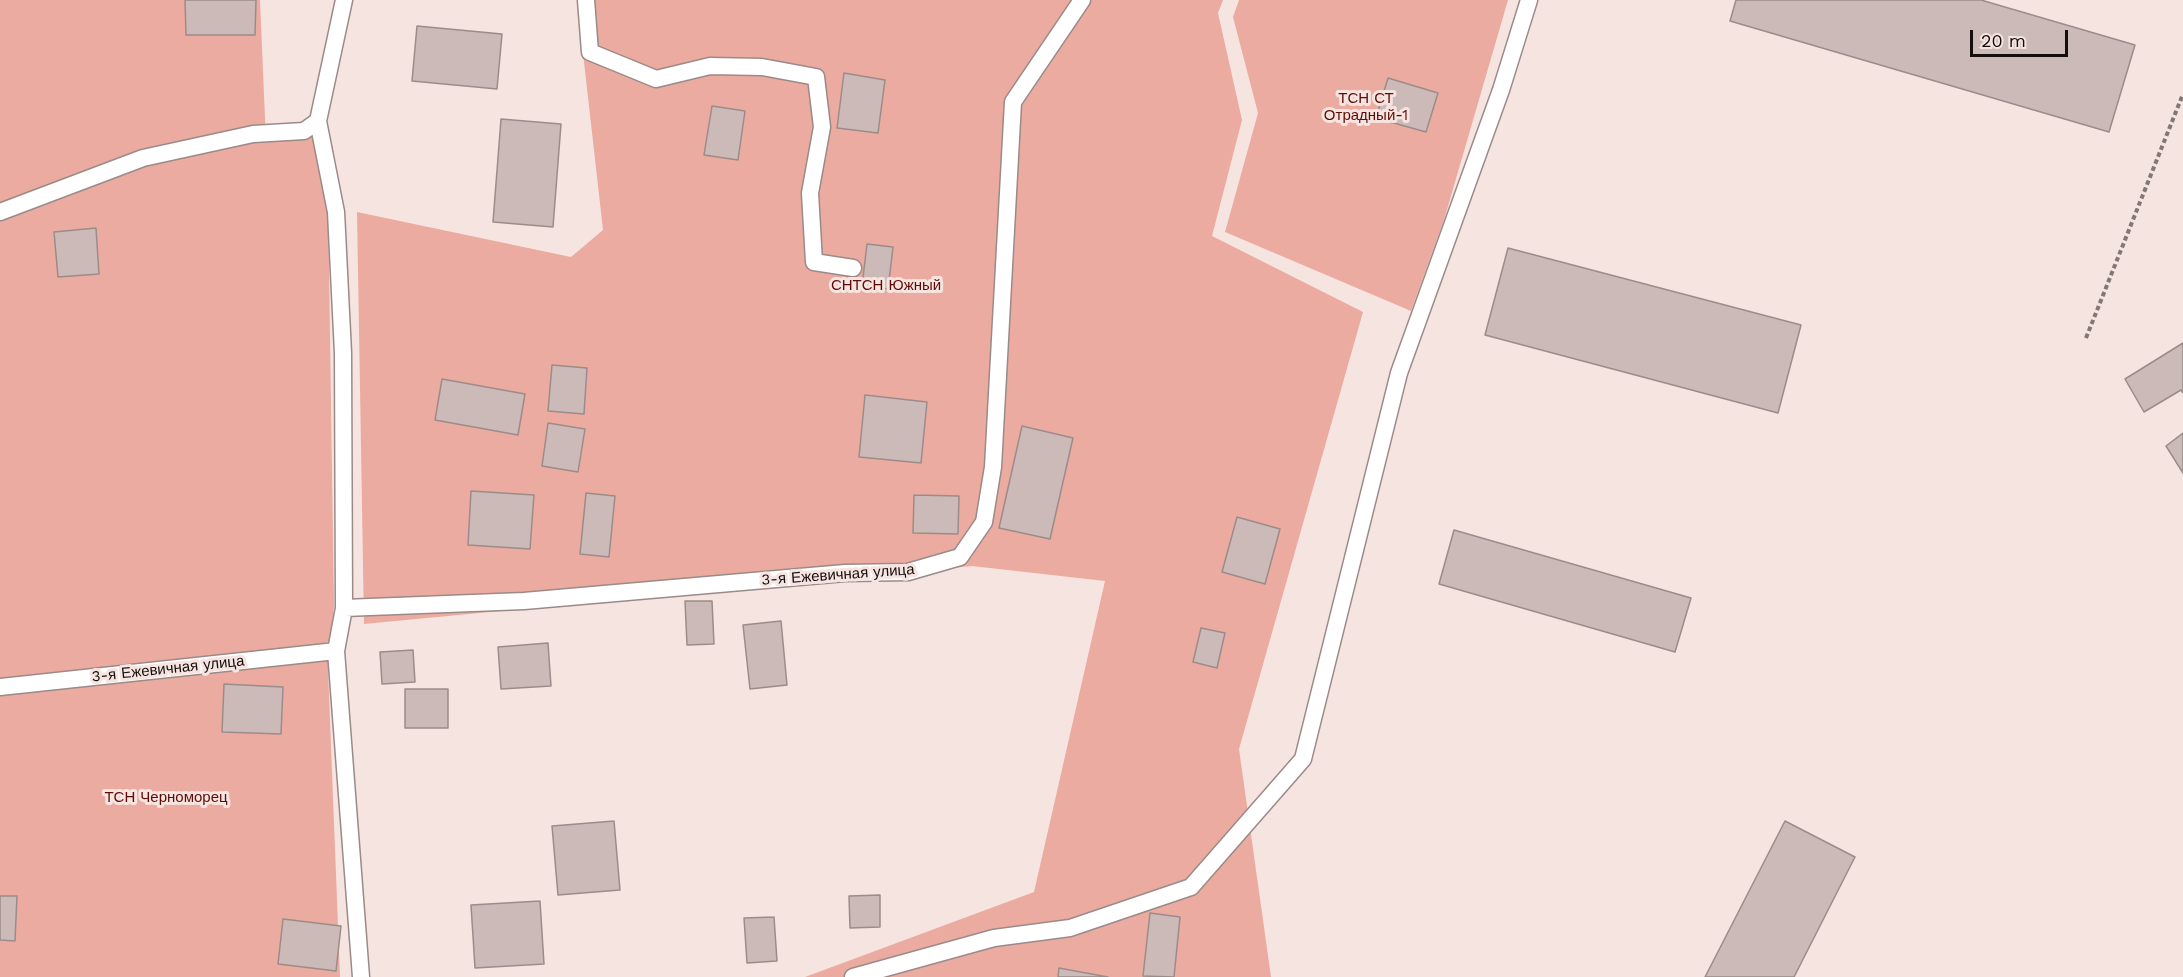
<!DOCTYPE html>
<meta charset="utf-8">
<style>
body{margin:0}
#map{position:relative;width:2183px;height:977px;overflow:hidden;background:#f6e4e1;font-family:"Work Sans",sans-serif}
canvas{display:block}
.scale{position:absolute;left:1970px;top:30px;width:98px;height:27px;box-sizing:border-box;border:3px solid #140e0d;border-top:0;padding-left:8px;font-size:18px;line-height:21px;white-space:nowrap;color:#140e0d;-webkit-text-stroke:4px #f6e4e1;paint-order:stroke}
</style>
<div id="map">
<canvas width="2183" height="977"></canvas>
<div class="scale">20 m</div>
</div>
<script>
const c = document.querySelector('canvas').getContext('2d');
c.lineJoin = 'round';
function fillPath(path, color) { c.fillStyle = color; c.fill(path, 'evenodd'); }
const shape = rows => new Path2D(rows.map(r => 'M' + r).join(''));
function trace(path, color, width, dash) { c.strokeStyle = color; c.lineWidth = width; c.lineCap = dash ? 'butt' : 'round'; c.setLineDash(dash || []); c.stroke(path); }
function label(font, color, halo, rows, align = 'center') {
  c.font = font + ' "Work Sans",sans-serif'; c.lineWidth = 6; c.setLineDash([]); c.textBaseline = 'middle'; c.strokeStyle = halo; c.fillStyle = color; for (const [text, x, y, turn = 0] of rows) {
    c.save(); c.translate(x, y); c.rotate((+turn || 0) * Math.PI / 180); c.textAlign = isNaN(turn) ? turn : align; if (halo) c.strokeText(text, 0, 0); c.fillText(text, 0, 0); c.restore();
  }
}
const green = shape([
 [0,0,260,0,266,142,312,134,328,200,334,606,328,669,340,977,0,977],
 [577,0,1223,0,1218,13,1242,120,1212,236,1363,312,1239,749,1271,977,805,977,1034,892,1105,581,972,566,364,624,357,212,571,257,603,230],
 [1239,0,1508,0,1444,220,1411,311,1225,232,1258,113,1233,17]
]);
const building = shape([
 [185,0,256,0,255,35,186,35,185,0],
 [1736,0,1981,0,2135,45,2109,132,1730,21,1736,0],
 [417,26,502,34,497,89,412,81,417,26],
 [844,73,885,80,878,133,837,128,844,73],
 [1388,78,1438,93,1426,132,1376,118,1388,78],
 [712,106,745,111,738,160,704,155,712,106],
 [501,119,561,124,553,227,493,222,501,119],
 [96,228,99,274,58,277,54,232,96,228],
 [867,244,893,247,888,289,862,286,867,244],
 [1508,248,1801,325,1778,413,1485,335,1508,248],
 [2183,343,2183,393,2181,390,2144,412,2125,379,2183,343],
 [552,365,587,368,584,414,548,411,552,365],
 [442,379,525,394,518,435,435,420,442,379],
 [865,395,927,402,921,463,859,457,865,395],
 [548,423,585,429,578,472,542,466,548,423],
 [1022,426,1073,438,1050,539,999,528,1022,426],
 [2183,433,2183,473,2166,446,2183,433],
 [471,491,534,495,530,549,468,545,471,491],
 [586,493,615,496,609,557,580,554,586,493],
 [914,495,959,496,958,534,913,533,914,495],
 [1237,517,1280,529,1265,584,1222,572,1237,517],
 [1454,530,1691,598,1675,652,1439,584,1454,530],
 [685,601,712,601,714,644,687,645,685,601],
 [781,621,787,685,750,689,743,625,781,621],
 [1201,628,1225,633,1217,668,1193,662,1201,628],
 [548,643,551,686,501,689,498,647,548,643],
 [413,650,415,682,382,684,380,652,413,650],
 [224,684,283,687,281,734,222,732,224,684],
 [405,689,448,689,448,728,405,728,405,689],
 [614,821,620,890,558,895,552,826,614,821],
 [1785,821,1855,857,1794,977,1705,977,1785,821],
 [880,895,880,927,850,928,849,896,880,895],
 [0,896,17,896,15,941,0,940,0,896],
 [540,901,544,964,475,968,471,905,540,901],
 [1150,913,1180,917,1174,977,1143,976,1150,913],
 [774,917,777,961,747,963,744,918,774,917],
 [283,919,341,926,336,971,278,964,283,919],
 [1059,968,1108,977,1058,977,1059,968]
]);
const path = shape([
 [2086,338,2183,94]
]);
const lane = shape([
 [586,0,590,52,656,79,710,66,762,67,816,77,822,127,810,193,814,262,853,268],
 [318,121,336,212,343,353,344,608,336,651,361,977],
 [0,212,143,158,253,134,304,131,318,121,344,0],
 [344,608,524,601,845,573,908,572,960,557,984,522,993,467,1013,102,1082,0],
 [0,687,336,651],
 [853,977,994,938,1070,928,1191,887,1303,759,1399,373,1501,90,1529,0]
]);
const parkNames = [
 ["ТСН СТ",1366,99],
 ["Отрадный-1",1366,116],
 ["СНТСН Южный",886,286],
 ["ТСН Черноморец",166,798]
];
const streetNames = [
 ["3-я Ежевичная улица",838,575,-4],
 ["3-я Ежевичная улица",168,669,-6]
];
fillPath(green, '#ecaba0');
fillPath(building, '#cbbab7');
trace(building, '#9c8c89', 1.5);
trace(lane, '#9a8a88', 19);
trace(path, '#827775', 4, [4.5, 3]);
trace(lane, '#fff', 16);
label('15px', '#600c06', '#f6e4e1', parkNames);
label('15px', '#140e0d', '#f6e4e1', streetNames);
</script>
